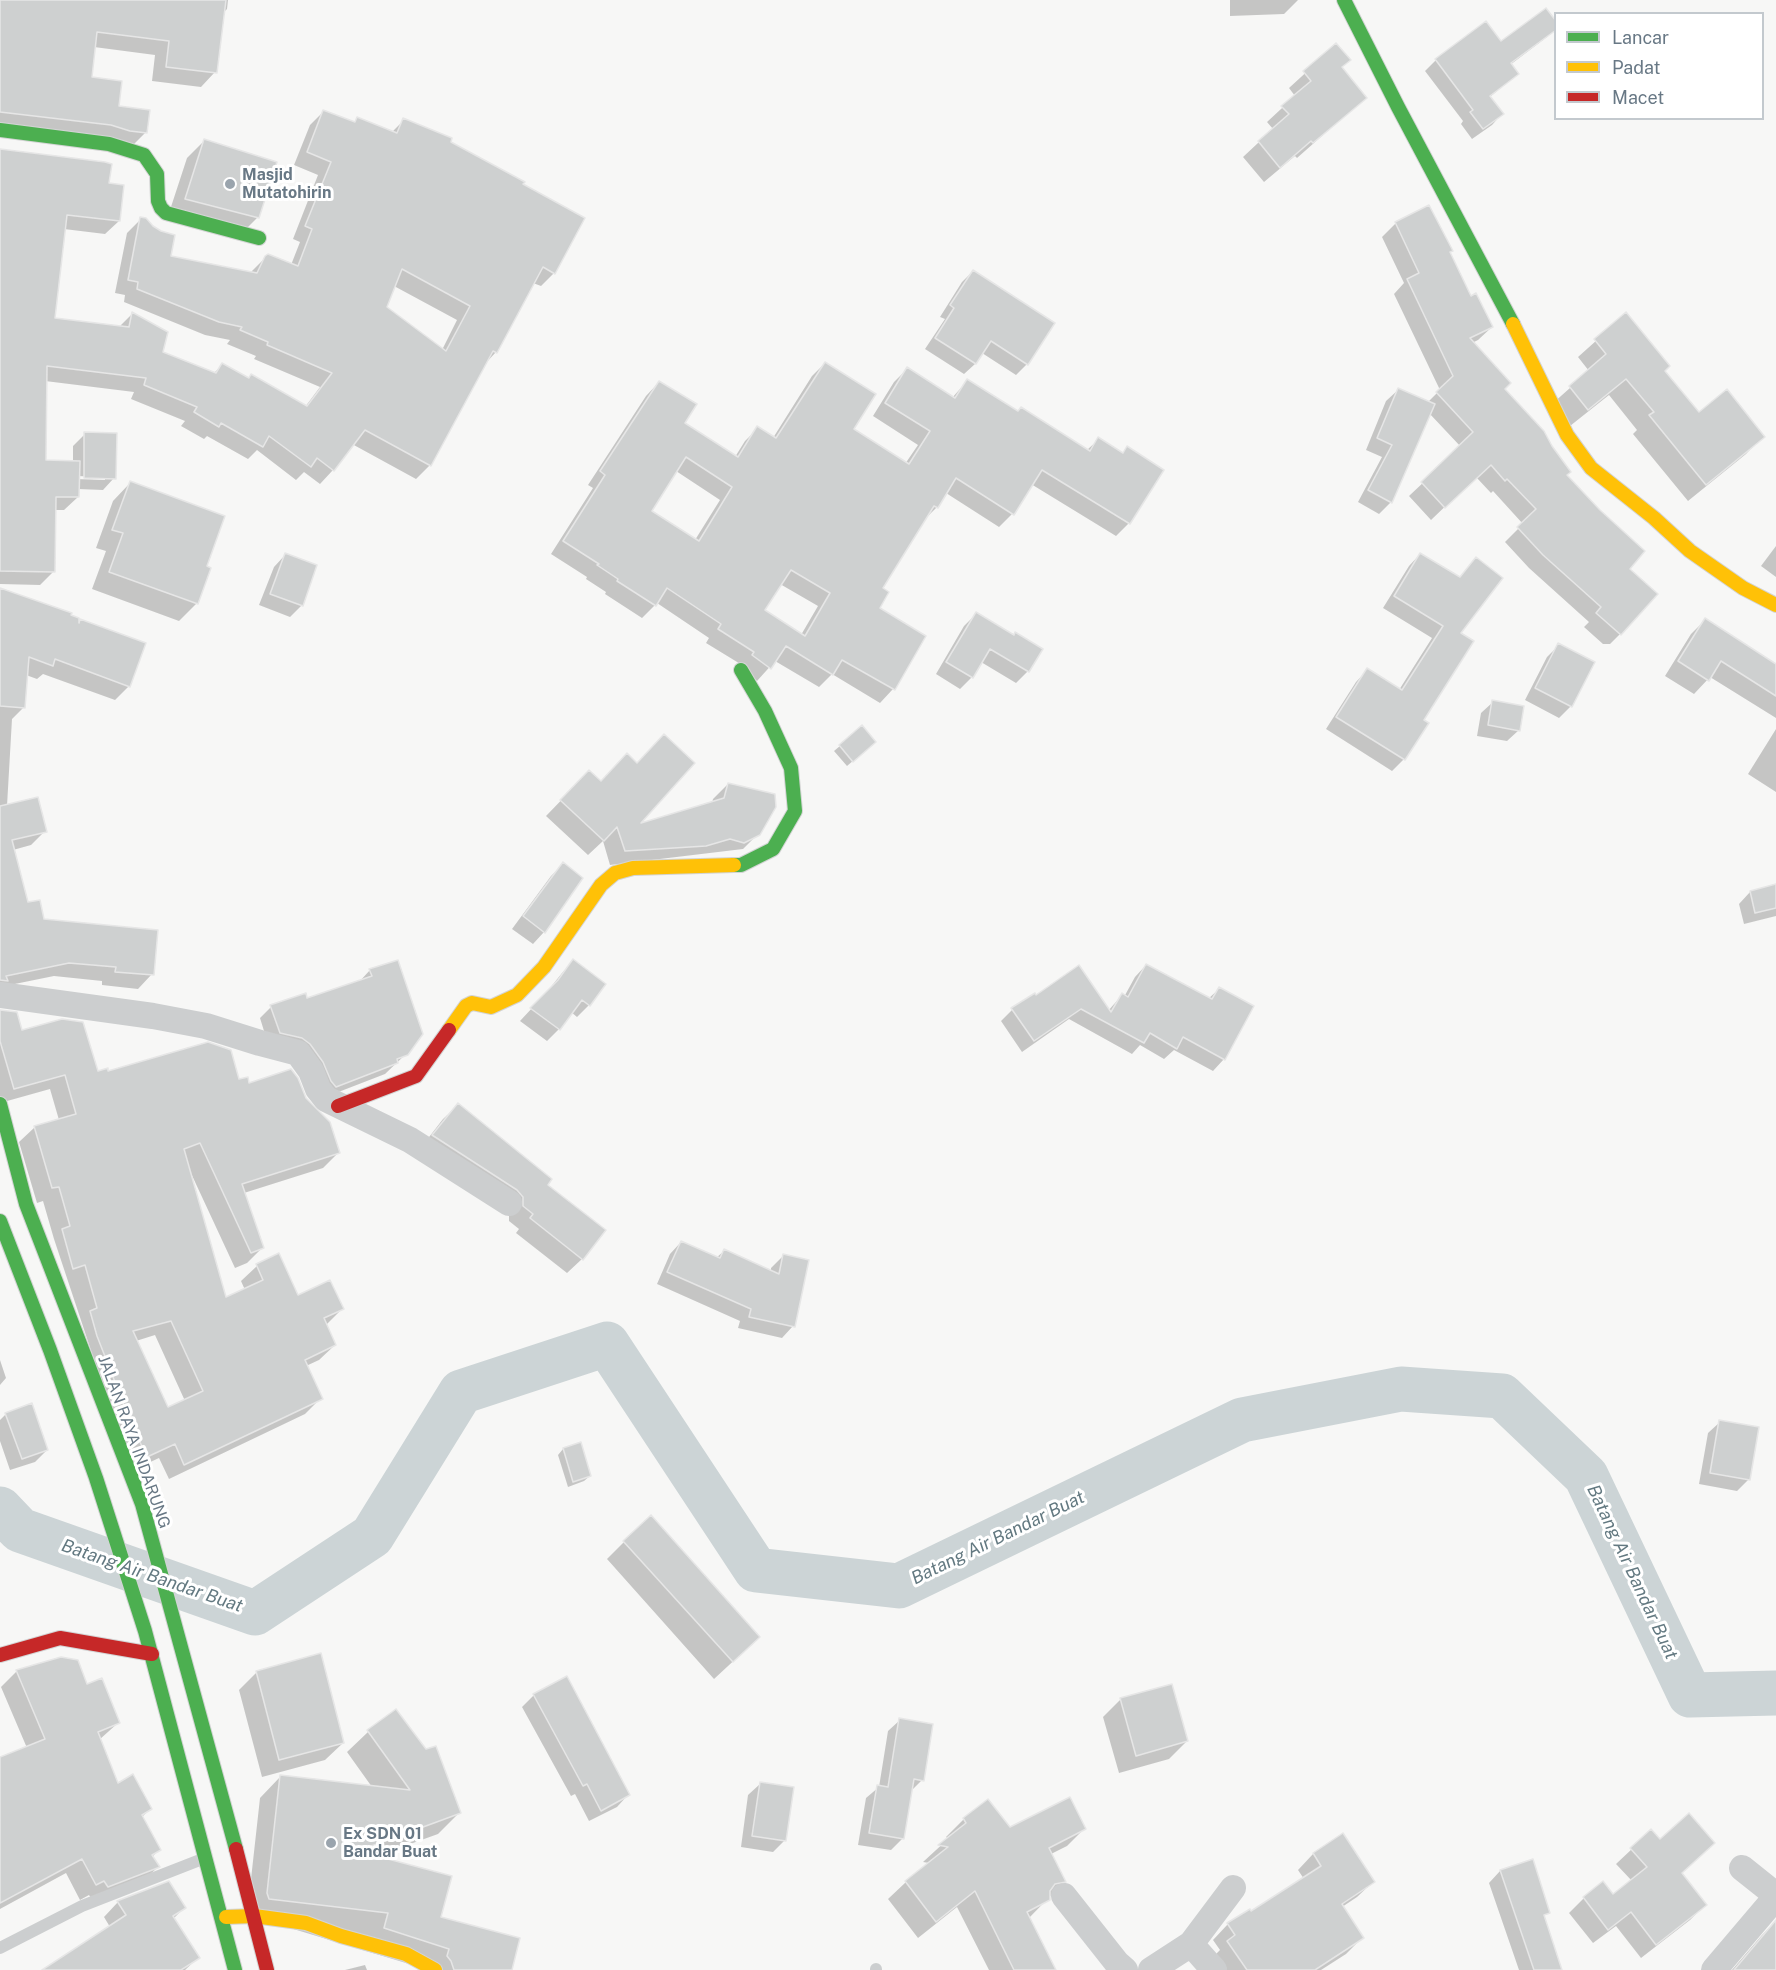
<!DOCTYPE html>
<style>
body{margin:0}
#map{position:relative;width:1776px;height:1970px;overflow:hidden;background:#f7f7f6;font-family:"Public Sans",sans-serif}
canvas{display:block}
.legend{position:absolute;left:1554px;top:12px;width:210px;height:108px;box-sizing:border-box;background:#fff;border:2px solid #c3c9ce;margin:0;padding:8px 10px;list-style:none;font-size:18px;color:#687885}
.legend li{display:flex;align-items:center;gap:12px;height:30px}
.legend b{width:30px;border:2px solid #c3c9ce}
</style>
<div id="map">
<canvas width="1776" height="1970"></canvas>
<ul class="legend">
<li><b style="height:8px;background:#4caf50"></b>Lancar</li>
<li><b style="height:8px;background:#ffc107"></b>Padat</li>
<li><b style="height:8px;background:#c62828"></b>Macet</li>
</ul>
</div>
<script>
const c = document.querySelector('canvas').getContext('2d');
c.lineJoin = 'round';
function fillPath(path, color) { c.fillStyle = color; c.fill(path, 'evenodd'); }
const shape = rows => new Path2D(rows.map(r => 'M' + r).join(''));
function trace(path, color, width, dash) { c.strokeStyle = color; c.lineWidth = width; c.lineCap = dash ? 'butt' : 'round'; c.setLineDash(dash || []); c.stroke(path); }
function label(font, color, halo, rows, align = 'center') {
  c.font = font + ' "Public Sans",sans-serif'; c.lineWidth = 6; c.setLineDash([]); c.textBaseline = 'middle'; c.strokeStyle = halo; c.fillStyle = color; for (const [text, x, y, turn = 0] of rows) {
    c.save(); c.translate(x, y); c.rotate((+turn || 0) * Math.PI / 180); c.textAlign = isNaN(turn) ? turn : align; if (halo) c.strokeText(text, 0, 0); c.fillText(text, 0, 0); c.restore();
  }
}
const shadow = shape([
 [0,0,228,0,227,9,222,14,215,72,201,87,152,81,155,55,94,47,90,79,117,108,146,132,131,147,0,127],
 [1230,0,1298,0,1284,14,1230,16],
 [1556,28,1547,37,1510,65,1517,74,1490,97,1502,114,1492,125,1472,139,1461,124,1463,121,1425,71,1436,60],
 [1336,45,1340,68,1365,98,1297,158,1295,156,1264,182,1243,157,1273,129,1267,122,1295,96,1289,88],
 [323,112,353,123,357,119,391,133,404,120,449,143,521,185,554,273,541,286,533,283,496,352,485,364,430,465,416,479,352,444,333,470,320,484,304,472,296,480,257,450,248,459,207,436,204,439,181,426,185,421,131,399,134,392,45,381,44,462,73,462,73,446,85,434,114,478,103,490,78,489,78,497,64,510,54,510,54,571,40,585,0,584,0,150,108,185,119,221,105,234,64,229,53,319,118,328,132,314,162,353,213,374,222,365,248,379,251,376,305,407,320,387,254,359,256,356,227,344,230,340,205,335,124,302,125,295,115,293,127,233,141,219,169,257,250,273,266,257,291,265,300,242,293,239,318,175,294,165,310,125],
 [394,286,457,320,442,350,385,308],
 [76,476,105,477,105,480,76,479],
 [205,140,275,163,257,218,239,236,168,216,187,158],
 [1396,223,1449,253,1471,298,1492,327,1478,340,1472,343,1503,389,1565,475,1628,569,1624,630,1610,644,1603,644,1584,627,1589,622,1529,568,1505,542,1523,524,1493,491,1491,493,1476,477,1431,520,1409,496,1461,447,1429,413,1391,502,1379,514,1358,502,1382,457,1366,450,1386,401,1398,390,1428,402,1440,390,1394,294,1404,283,1382,237],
 [973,271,1027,364,1016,375,982,353,975,364,964,374,925,349,945,319,940,317,962,282],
 [1626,314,1663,371,1699,414,1763,436,1746,454,1688,501,1633,434,1637,430,1609,395,1570,426,1552,404,1589,371,1578,357],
 [825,363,852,430,905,464,918,445,873,416,894,382,907,369,952,398,967,381,1017,412,1087,450,1099,439,1122,454,1128,448,1129,523,1116,536,1031,484,1012,514,999,527,946,493,937,507,924,520,881,589,878,609,924,636,893,689,880,703,832,674,819,687,775,661,757,681,742,665,706,643,709,638,657,603,642,618,605,594,606,592,586,579,587,577,551,554,593,488,588,485,646,396,659,382,683,424,735,457,745,441,758,428,773,438,812,376],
 [676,471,720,500,695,540,650,512],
 [780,584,818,606,801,635,763,611],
 [130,483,205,567,197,603,179,621,92,589,106,551,96,548,113,501],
 [1776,546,1776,577,1761,566],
 [1420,554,1459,578,1476,559,1459,633,1404,759,1392,771,1326,729,1356,682,1367,670,1399,690,1432,638,1383,608,1409,566],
 [285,555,302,605,290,617,259,605,274,567],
 [0,589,77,624,80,620,129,686,115,700,43,674,37,679,26,675,24,707,12,719,7,806,45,831,31,845,13,850,26,904,43,921,152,974,138,989,102,985,102,981,54,976,0,987],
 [976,614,1028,671,1016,683,981,662,972,677,960,689,936,674,964,626],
 [1705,620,1776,666,1776,718,1710,677,1694,694,1665,676,1691,634],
 [1559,645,1571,706,1559,718,1525,700,1547,657],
 [1493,702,1519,730,1507,741,1477,736,1481,713],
 [861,728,868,748,847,766,834,751],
 [1776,729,1776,792,1748,774],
 [728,784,758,834,743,849,610,865,603,841,588,855,546,816,574,787,636,826,712,803,713,799],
 [563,864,544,932,533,944,512,929,551,876],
 [1776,886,1776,916,1744,924,1739,904,1750,892],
 [573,961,604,984,589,1005,577,1017,571,1012,559,1029,547,1041,520,1021,546,993,562,973],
 [1146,965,1208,999,1219,989,1224,1059,1213,1071,1174,1050,1164,1059,1140,1045,1132,1054,1069,1019,1022,1052,1001,1021,1012,1010,1034,995,1108,1011,1122,995,1124,997,1135,977],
 [370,970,406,1054,385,1074,323,1098,312,1074,268,1044,260,1018,271,1007,306,1000,359,982],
 [0,1011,21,1032,97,1073,238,1081,305,1099,338,1153,323,1168,244,1193,262,1248,247,1263,235,1268,189,1169,225,1299,245,1290,241,1281,257,1266,297,1297,342,1309,326,1325,335,1345,319,1360,306,1366,321,1398,305,1414,169,1479,159,1458,131,1471,54,1239,43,1201,37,1203,19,1142,35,1127,59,1120,50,1089,0,1103],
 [155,1335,185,1401,167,1409,136,1341],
 [458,1105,546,1185,582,1259,567,1273,516,1233,519,1229,509,1221,509,1211,419,1150,443,1119],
 [681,1242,716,1258,724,1251,771,1272,771,1268,783,1256,793,1326,782,1338,738,1328,740,1321,657,1284,670,1254],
 [0,1360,6,1378,0,1385],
 [6,1414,47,1450,35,1462,10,1470,0,1441,0,1420],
 [1720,1422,1749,1479,1737,1491,1699,1484,1708,1433],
 [563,1449,590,1476,584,1481,568,1487,558,1455],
 [624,1542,741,1654,714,1679,607,1559],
 [17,1671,87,1686,118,1723,99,1740,118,1785,150,1809,141,1818,159,1850,152,1857,158,1867,142,1882,93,1901,89,1895,80,1900,66,1873,0,1909,0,1759,27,1748,1,1687],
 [257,1672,343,1743,325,1760,262,1777,239,1690],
 [534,1695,628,1795,617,1807,589,1821,575,1794,571,1796,522,1707],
 [1121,1699,1187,1741,1169,1759,1119,1773,1103,1717],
 [396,1711,459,1813,438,1834,374,1857,439,1918,510,1970,429,1970,247,1915,260,1798,280,1777,372,1787,347,1752,368,1732],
 [900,1720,922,1780,910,1792,903,1838,891,1850,858,1845,866,1798,879,1787,888,1731],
 [760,1784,785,1840,773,1852,741,1847,748,1795],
 [987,1801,1009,1829,1084,1829,1067,1846,1051,1854,1065,1881,1029,1918,1055,1970,989,1970,957,1907,918,1938,888,1899,906,1882,929,1863,923,1862,948,1839,946,1837,964,1819],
 [1651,1831,1705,1905,1690,1920,1641,1958,1616,1926,1593,1943,1569,1913,1584,1898,1612,1896,1632,1881,1616,1864],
 [1342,1835,1373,1882,1357,1897,1342,1907,1362,1938,1346,1954,1321,1970,1221,1970,1213,1957,1220,1950,1213,1940,1228,1924,1251,1913,1304,1879,1298,1870,1313,1854],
 [1500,1871,1548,1912,1543,1917,1561,1970,1519,1970,1489,1883],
 [118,1902,184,1908,173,1919,198,1958,185,1970,45,1970,110,1927,104,1917],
 [1776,1921,1776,1970,1732,1970,1762,1935],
 [365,1965,367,1970,345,1970]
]);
const river = shape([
 [0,1509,20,1530,255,1613,372,1536,461,1392,607,1344,756,1570,899,1586,1242,1420,1401,1389,1502,1396,1586,1476,1690,1695,1776,1693]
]);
const building = shape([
 [0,0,226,0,217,73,166,67,169,41,97,32,92,77,122,81,119,106,150,110,147,133,130,131,111,125,0,112,0,0],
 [1546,8,1556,21,1556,30,1511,63,1519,74,1490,96,1504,114,1483,129,1470,112,1473,110,1435,59,1486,21,1501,41,1546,8],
 [1336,43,1351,60,1342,67,1367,98,1313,143,1311,141,1280,168,1258,141,1289,114,1281,106,1311,81,1303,71,1336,43],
 [323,110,355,122,357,117,397,133,403,118,452,138,451,142,525,182,523,184,585,218,555,274,543,267,497,353,493,351,431,466,365,430,334,471,317,458,311,467,269,436,263,447,221,423,219,427,194,412,197,407,144,385,146,378,47,366,46,460,80,461,79,497,56,497,55,572,0,571,0,149,105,162,112,164,109,183,124,185,120,221,67,215,55,318,129,327,132,312,168,332,163,352,216,373,222,363,249,378,251,374,307,406,332,373,267,345,268,342,240,330,242,327,219,322,137,289,138,282,128,280,140,217,146,218,153,226,161,231,175,235,171,256,257,273,265,256,268,254,298,266,312,229,305,226,331,162,307,152,323,110],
 [402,269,470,306,446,351,387,307,402,269],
 [204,139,277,162,259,218,185,199,204,139],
 [1429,205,1453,251,1450,252,1471,296,1476,293,1493,327,1470,338,1511,383,1505,389,1544,431,1552,446,1571,472,1567,475,1600,510,1645,551,1630,569,1658,594,1621,635,1596,613,1601,607,1543,555,1517,527,1536,509,1507,479,1505,481,1491,465,1445,508,1421,482,1473,432,1436,392,1453,376,1407,279,1419,273,1395,222,1429,205],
 [973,270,1055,323,1028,365,991,341,976,364,935,338,954,308,950,305,973,270],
 [1626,312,1670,366,1665,371,1699,412,1727,389,1765,437,1706,485,1649,415,1654,412,1626,379,1588,410,1569,386,1606,354,1594,339,1626,312],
 [825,362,876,394,854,429,909,464,930,431,885,403,907,367,955,398,967,379,1018,411,1021,407,1090,451,1098,437,1123,453,1127,446,1164,470,1130,524,1042,470,1014,515,956,478,938,508,934,506,883,588,889,592,880,608,926,636,895,690,842,660,833,675,786,646,771,669,752,655,754,652,718,629,721,624,667,588,656,606,617,581,618,579,597,565,599,564,563,541,605,475,600,471,659,381,697,404,685,423,738,457,757,426,776,438,825,362],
 [686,457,732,487,699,541,652,511,686,457],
 [791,570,830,593,805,636,765,610,791,570],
 [1398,388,1435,404,1392,503,1368,490,1392,445,1377,438,1398,388],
 [84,432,117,433,116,479,84,478,84,432],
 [130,481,225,516,207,566,211,568,198,604,109,572,123,533,112,530,130,481],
 [285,553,317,565,303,606,270,594,285,553],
 [1420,553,1460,577,1476,557,1503,578,1461,633,1474,641,1424,720,1429,723,1405,760,1336,717,1367,668,1402,690,1443,626,1394,596,1420,553],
 [0,588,72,613,71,615,79,618,79,623,80,619,146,643,130,687,55,659,53,666,29,657,25,708,0,706,0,588],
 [976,612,1014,635,1015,632,1043,649,1029,672,990,649,973,678,946,662,976,612],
 [1705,618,1776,664,1776,696,1721,661,1709,681,1678,661,1705,618],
 [1558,643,1595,662,1572,707,1535,688,1558,643],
 [1492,700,1524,706,1520,731,1488,725,1492,700],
 [862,725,876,742,853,762,839,745,862,725],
 [664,734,695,763,641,823,724,798,728,783,775,794,776,807,760,835,744,843,730,839,706,846,625,851,617,827,604,841,560,800,589,770,601,781,627,753,637,763,664,734],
 [38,797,47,832,12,840,28,902,40,900,44,919,158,930,154,975,115,972,116,967,69,963,6,976,8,981,0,980,0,806,38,797],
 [563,862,583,878,545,933,523,916,563,862],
 [1776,884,1776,908,1755,913,1750,891,1776,884],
 [573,959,606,984,590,1006,582,1000,560,1030,530,1008,558,980,573,959],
 [398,960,423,1034,408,1055,397,1059,398,1063,336,1087,331,1081,323,1062,310,1044,302,1038,280,1033,270,1005,306,993,307,998,372,976,369,969,398,960],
 [1146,964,1212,999,1219,987,1254,1006,1225,1060,1183,1037,1177,1049,1150,1033,1144,1043,1081,1009,1034,1041,1011,1008,1035,993,1036,995,1079,965,1111,1012,1122,993,1128,997,1146,964],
 [0,1010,17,1012,22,1030,62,1019,83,1022,98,1071,108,1068,108,1071,208,1042,231,1050,239,1079,248,1077,249,1083,291,1069,298,1078,306,1098,330,1122,340,1153,242,1184,264,1248,251,1253,200,1143,184,1149,226,1297,263,1280,256,1264,279,1253,298,1295,330,1280,344,1309,324,1318,336,1345,305,1360,323,1399,184,1465,175,1444,147,1457,131,1423,97,1336,90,1311,97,1308,85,1265,73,1269,62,1229,70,1226,59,1187,52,1188,34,1126,76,1114,65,1075,14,1089,0,1041,0,1010],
 [171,1321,203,1391,168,1407,133,1331,171,1321],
 [458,1103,552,1179,548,1185,606,1230,583,1260,530,1218,533,1214,523,1206,523,1197,517,1190,432,1135,458,1103],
 [681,1241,720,1258,724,1249,779,1274,783,1254,809,1260,795,1327,749,1317,751,1309,667,1272,681,1241],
 [32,1403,48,1450,22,1459,5,1413,32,1403],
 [1719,1420,1759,1427,1750,1480,1710,1473,1719,1420],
 [581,1442,591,1476,573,1482,563,1448,581,1442],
 [651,1515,760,1637,733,1662,623,1541,651,1515],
 [321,1653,344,1743,279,1760,256,1671,321,1653],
 [61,1657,78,1660,87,1684,102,1678,120,1723,98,1732,118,1783,133,1774,152,1809,142,1815,161,1850,152,1855,160,1867,108,1887,104,1881,96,1885,82,1859,0,1903,0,1757,45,1739,16,1670,61,1657],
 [567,1676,630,1795,601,1811,587,1784,583,1786,533,1694,567,1676],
 [1172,1684,1188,1741,1136,1756,1120,1698,1172,1684],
 [396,1709,426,1749,436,1746,461,1813,358,1851,452,1876,441,1917,520,1938,512,1970,454,1970,451,1961,447,1956,449,1949,384,1928,388,1913,269,1899,267,1893,280,1775,410,1790,367,1730,396,1709],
 [899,1718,933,1724,924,1781,914,1779,904,1839,869,1833,877,1785,888,1787,899,1718],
 [760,1782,794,1787,786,1841,752,1836,760,1782],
 [1070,1797,1086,1829,1049,1848,1066,1882,1055,1884,1050,1891,1050,1900,1027,1912,1056,1970,1014,1970,975,1891,936,1922,905,1881,948,1847,938,1845,966,1823,963,1818,988,1799,1010,1827,1070,1797],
 [1689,1813,1715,1843,1682,1873,1707,1905,1656,1945,1631,1912,1608,1930,1583,1897,1603,1881,1613,1894,1647,1867,1630,1848,1651,1829,1660,1839,1689,1813],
 [1343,1833,1375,1882,1342,1904,1364,1938,1315,1970,1247,1970,1227,1941,1235,1935,1227,1923,1250,1909,1251,1911,1321,1866,1313,1853,1343,1833],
 [1533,1859,1550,1913,1544,1915,1562,1970,1534,1970,1500,1870,1533,1859],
 [169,1881,186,1908,173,1916,200,1958,181,1970,42,1970,126,1915,117,1901,169,1881],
 [1776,1920,1776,1970,1734,1970,1776,1920]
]);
const lane = shape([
 [0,1948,82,1906,205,1858],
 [876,1969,876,1970]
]);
const street = shape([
 [0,995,153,1016,206,1026,260,1043,298,1053,311,1071,318,1089,326,1099,410,1140,509,1203],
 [1742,1868,1776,1895],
 [1064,1896,1117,1963,1125,1970],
 [1191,1944,1233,1888],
 [1151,1970,1191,1944,1214,1970],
 [1714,1970,1776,1897]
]);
const fast = shape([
 [1344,0,1398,107,1513,324],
 [0,130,109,144,144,155,157,174,158,201,161,208,166,213,259,238],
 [734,865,741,865,773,849,795,811,791,768,765,711,741,670],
 [0,1104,26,1204,142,1504,236,1849],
 [0,1221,50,1350,96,1478,145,1631,235,1970]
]);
const slow = shape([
 [1513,324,1567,435,1591,468,1654,518,1690,551,1743,588,1776,605],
 [449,1030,466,1006,472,1003,491,1007,517,995,544,967,601,885,615,873,633,868,734,865],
 [226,1917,254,1916,306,1923,341,1936,406,1954,435,1970]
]);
const jam = shape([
 [338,1106,416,1076,449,1030],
 [0,1655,60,1638,152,1654],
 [236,1849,267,1970]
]);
const markers = [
 [230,184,6,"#9aa4ad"],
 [331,1843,6,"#9aa4ad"]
];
const poiNames = [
 ["Masjid",242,175],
 ["Mutatohirin",242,193],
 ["Ex SDN 01",343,1834],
 ["Bandar Buat",343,1852]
];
const streetNames = [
 ["JALAN RAYA INDARUNG",134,1442,70]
];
const waterNames = [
 ["Batang Air Bandar Buat",998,1538,-26],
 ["Batang Air Bandar Buat",1632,1572,65],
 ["Batang Air Bandar Buat",152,1576,19]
];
fillPath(shadow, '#0003');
trace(river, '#ccd4d6', 45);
fillPath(building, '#ced0d0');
trace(building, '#e6e6e6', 1.5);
trace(fast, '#d3d4d4', 16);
trace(slow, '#d3d4d4', 16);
trace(jam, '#d3d4d4', 16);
trace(lane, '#cccecf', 12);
trace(street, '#cccecf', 26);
trace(fast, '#4caf50', 14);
trace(slow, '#ffc107', 14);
trace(jam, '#c62828', 14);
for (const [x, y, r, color] of markers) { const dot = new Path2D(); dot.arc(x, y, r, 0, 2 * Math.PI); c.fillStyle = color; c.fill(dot); trace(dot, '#fff', 2); }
label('bold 16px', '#687885', '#fff', poiNames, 'left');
label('16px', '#687885', '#fff', streetNames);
label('italic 18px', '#637981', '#fff', waterNames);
</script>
